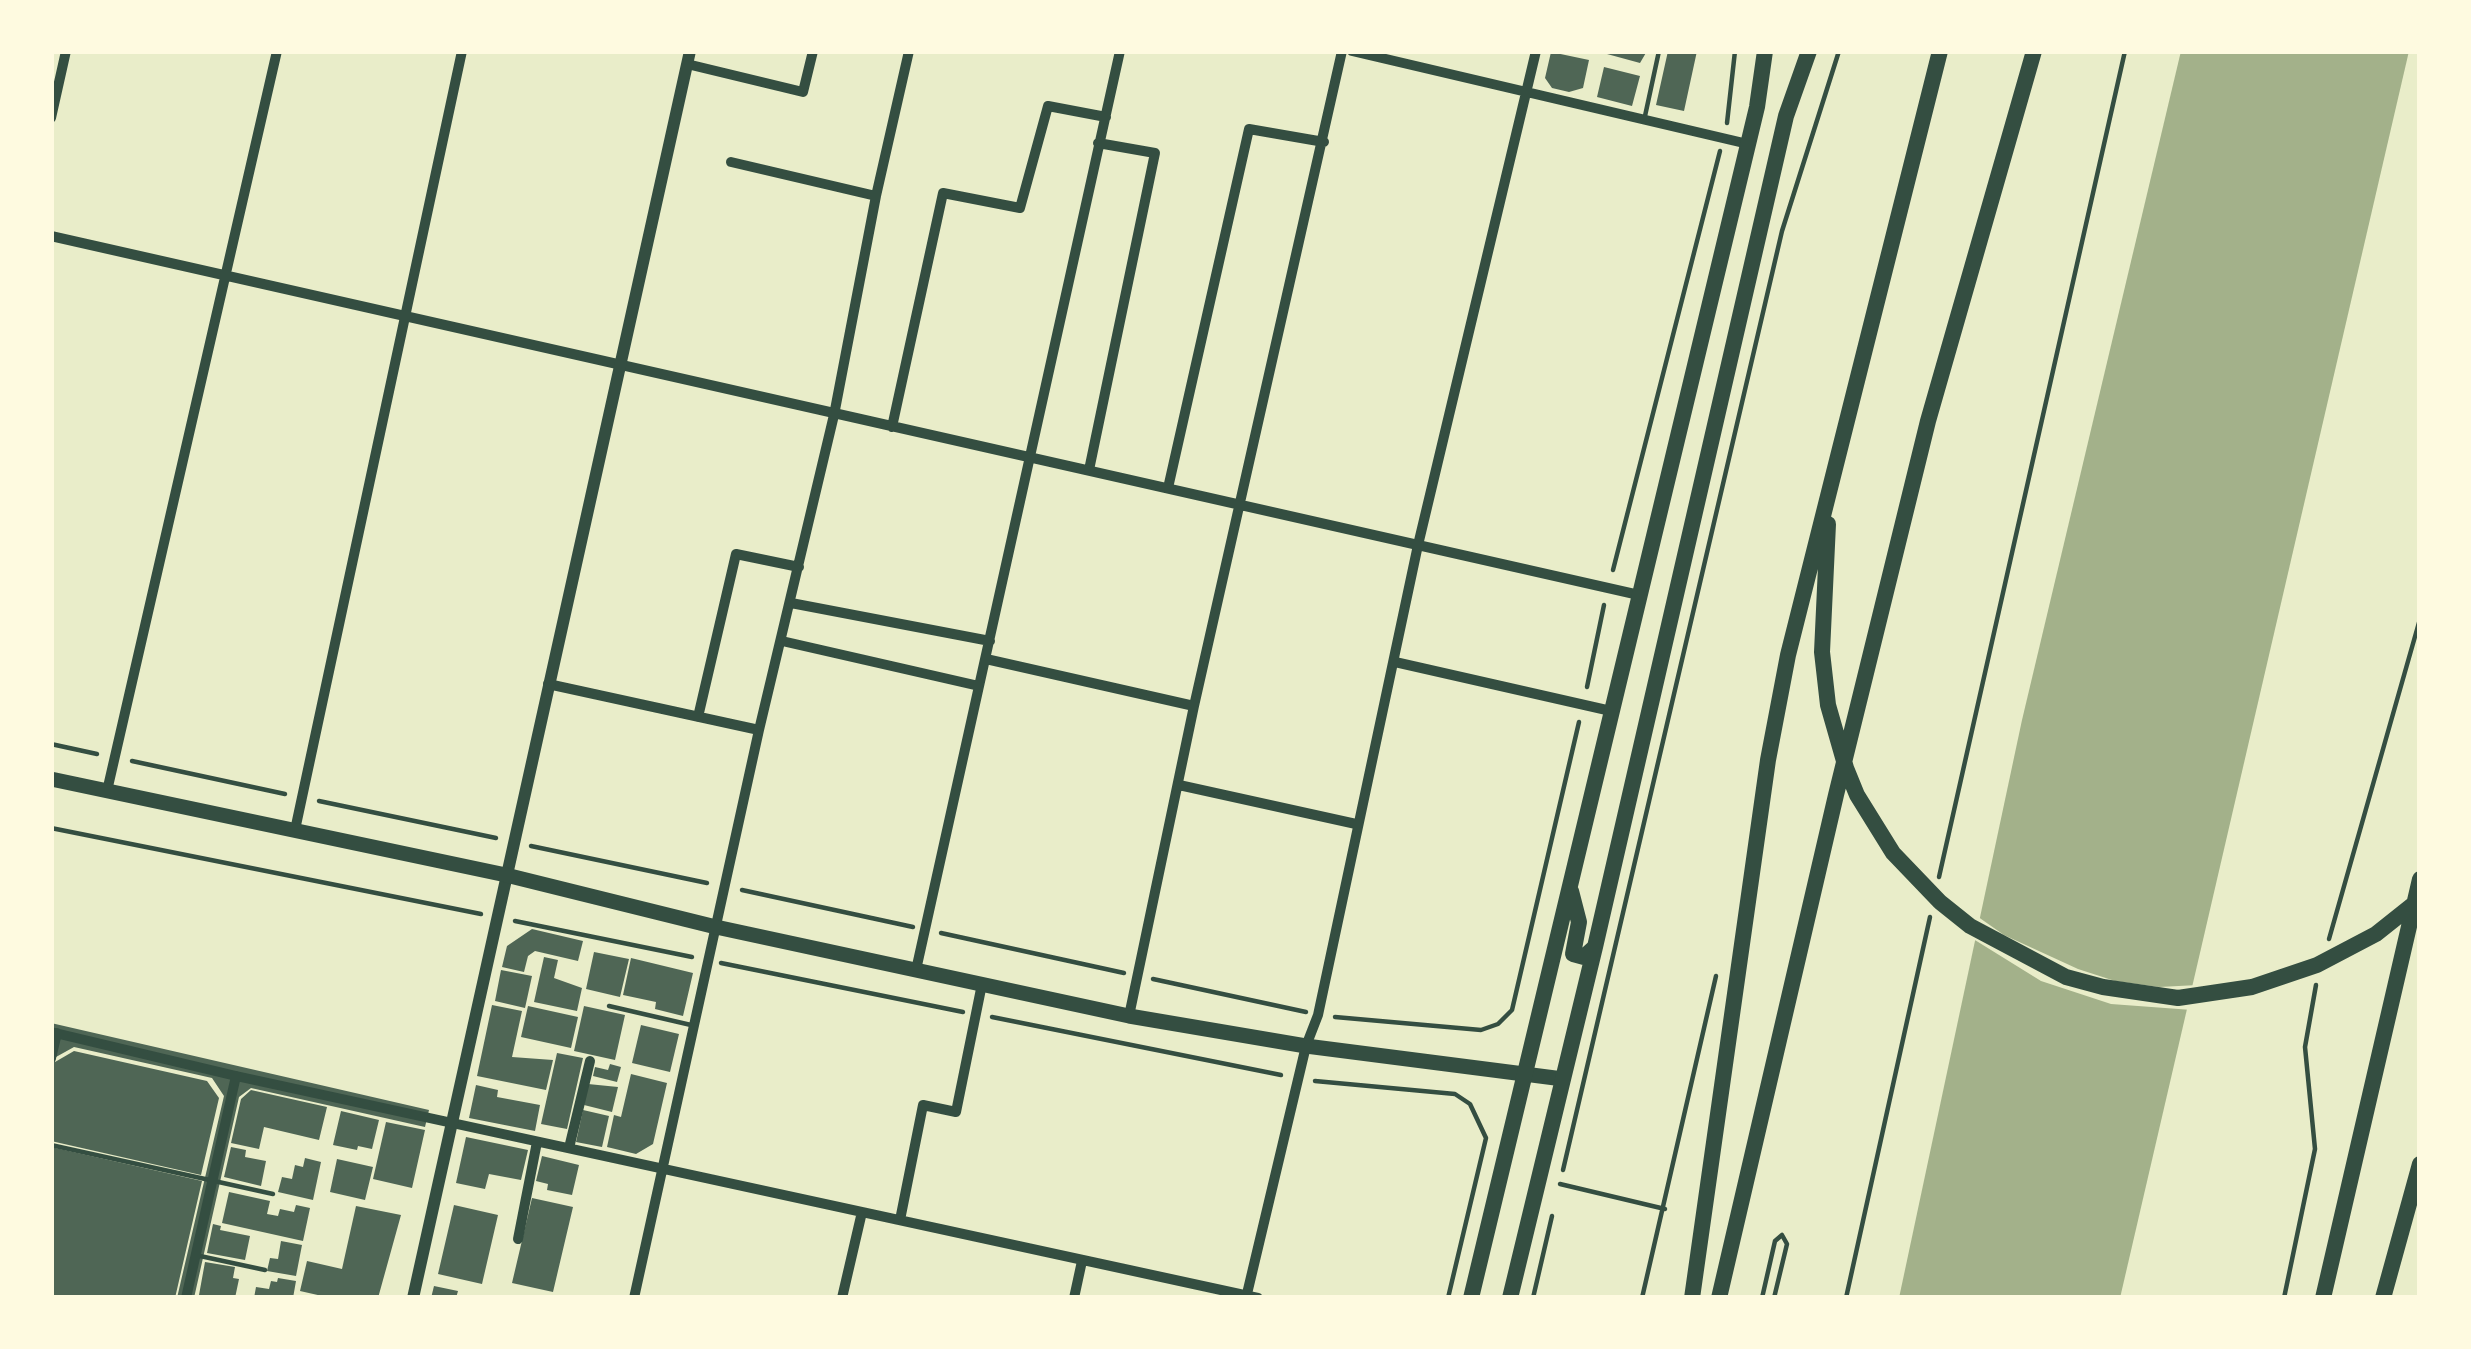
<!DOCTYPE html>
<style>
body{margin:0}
#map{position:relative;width:2471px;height:1349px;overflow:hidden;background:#e9edc9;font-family:"Nunito Sans",sans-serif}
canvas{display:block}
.frame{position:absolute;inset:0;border:54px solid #fefae0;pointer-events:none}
</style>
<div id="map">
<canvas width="2471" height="1349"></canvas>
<div class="frame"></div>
</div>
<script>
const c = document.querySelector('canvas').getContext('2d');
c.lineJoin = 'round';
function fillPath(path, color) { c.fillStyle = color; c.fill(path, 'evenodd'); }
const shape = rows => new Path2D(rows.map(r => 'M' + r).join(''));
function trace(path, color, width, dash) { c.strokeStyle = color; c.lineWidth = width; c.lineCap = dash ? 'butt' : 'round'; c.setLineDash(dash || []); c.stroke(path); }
const water = shape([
 [2181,51,2409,51,2120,1298,1899,1298,2022,720]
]);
const pier = shape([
 [1974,914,2004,935,2078,969,2115,981,2159,987,2198,985,2192,1010,2111,1004,2041,981,1970,937]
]);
const building = shape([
 [1596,51,1647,51,1640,63],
 [1668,51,1697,51,1684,111,1656,105],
 [1551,52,1589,60,1583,88,1569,92,1552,88,1545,78],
 [1604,67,1640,76,1632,106,1597,97],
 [532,929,583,941,578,961,535,951,528,956,524,972,502,967,507,946],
 [594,952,629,959,620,997,586,989],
 [544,957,558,960,554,978,582,988,577,1011,534,1002],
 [631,958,693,973,683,1016,655,1009,656,1002,623,995],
 [501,970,532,976,525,1008,495,1001],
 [492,1005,522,1011,512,1057,553,1060,546,1090,477,1076],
 [528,1006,578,1017,571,1048,521,1037],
 [584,1006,625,1015,615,1060,574,1051],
 [51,1023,429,1110,425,1127,251,1088,239,1097,194,1298,177,1298,224,1096,212,1078,74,1047,56,1057,55,1062,74,1051,207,1081,219,1098,201,1175,51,1141],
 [641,1025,679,1034,670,1072,632,1063],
 [557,1053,583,1058,567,1129,541,1124],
 [610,1064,621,1067,617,1082,593,1076,595,1067,608,1070],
 [631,1074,667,1083,653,1144,636,1154,607,1147,614,1115,621,1117],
 [588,1084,618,1087,612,1112,584,1105],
 [476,1085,498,1090,497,1097,540,1105,535,1131,469,1118],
 [251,1090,327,1107,319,1140,264,1127,259,1149,231,1143,241,1099],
 [583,1110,609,1116,602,1147,576,1142],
 [341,1111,379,1120,372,1149,358,1146,357,1150,333,1145],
 [386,1122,425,1130,412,1188,373,1179],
 [466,1137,528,1150,521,1180,489,1174,485,1189,456,1183],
 [51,1147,202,1181,175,1298,51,1298],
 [231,1147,246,1150,245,1157,266,1161,261,1186,224,1177],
 [542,1156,579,1165,572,1195,547,1190,548,1184,536,1181],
 [305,1158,321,1162,313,1200,278,1192,282,1177,292,1179,295,1165,303,1167],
 [337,1159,373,1167,365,1200,330,1192],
 [229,1192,270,1201,267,1214,278,1216,280,1209,294,1212,296,1205,310,1208,303,1241,222,1223],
 [532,1198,573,1207,553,1292,512,1283],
 [454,1205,498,1215,482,1284,438,1274],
 [356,1206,401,1215,378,1298,331,1298,300,1291,307,1261,342,1269],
 [213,1224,221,1226,220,1230,250,1236,245,1260,207,1253],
 [281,1241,302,1245,296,1276,267,1271,270,1258,278,1259],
 [205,1262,235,1267,233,1278,239,1279,235,1298,199,1295],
 [278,1278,296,1281,293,1298,254,1298,256,1287,269,1289,271,1281,277,1282],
 [434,1286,458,1291,456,1298,431,1298]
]);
const path = shape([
 [1727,123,1735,51],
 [1613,570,1720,151],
 [1587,687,1604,605],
 [51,744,97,754],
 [132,761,285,794],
 [319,801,496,838],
 [51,828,481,914],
 [531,846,707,883],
 [1939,877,2125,51],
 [742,890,913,927],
 [515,921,692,957],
 [941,933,1124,973],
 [2329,939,2420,619],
 [721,963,963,1012],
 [1153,979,1306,1012],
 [992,1017,1281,1075],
 [1335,1017,1481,1030,1498,1024,1512,1010,1579,722],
 [1315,1081,1455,1094,1470,1104,1486,1138,1448,1298],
 [1563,1170,1782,231,1839,51],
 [1560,1184,1665,1209],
 [1533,1298,1552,1216],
 [1642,1298,1716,976],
 [1762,1298,1775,1241,1782,1235,1787,1244,1774,1298],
 [1846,1298,1930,917],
 [2284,1298,2315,1149,2305,1047,2316,985]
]);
const service = shape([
 [1645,116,1659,51],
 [609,1006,691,1025],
 [51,1145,273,1194],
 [200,1256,265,1270]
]);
const minor = shape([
 [1352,51,1748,144],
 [687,64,803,92,813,51],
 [51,118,66,51],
 [731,162,876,196],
 [51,236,1639,595],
 [892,427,943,193,1020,208,1048,106,1106,117],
 [1089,470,1155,153,1098,143],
 [1168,488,1249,129,1324,142],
 [791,603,990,641],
 [782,641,979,686],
 [986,659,1194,706],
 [1395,662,1611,711],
 [548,684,759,730],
 [698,717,736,554,799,567],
 [1179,785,1356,824],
 [107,791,277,51],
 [295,830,462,51],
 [916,970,1120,51],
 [1129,1016,1194,706,1342,51],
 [51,1032,236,1076,1258,1298],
 [51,1058,57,1033],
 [569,1148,590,1061],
 [900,1220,923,1105,956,1112,982,984],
 [518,1239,537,1142],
 [186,1298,236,1076],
 [634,1298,759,730,834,415,876,196,909,51],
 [842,1298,862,1212],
 [1074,1298,1082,1261],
 [1246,1298,1306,1046,1318,1015,1418,545,1536,51]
]);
const tertiary = shape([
 [413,1298,690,51]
]);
const secondary = shape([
 [51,779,506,875,716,927,1129,1016,1306,1046,1563,1079]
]);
const primary = shape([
 [1571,891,1579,922,1573,954,1584,957,1595,947],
 [1471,1298,1757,107,1765,51],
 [1510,1298,1595,947,1786,116,1809,51]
]);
const trunk = shape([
 [1828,524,1822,652,1828,705,1846,768,1857,795,1893,853,1940,902,1970,926,2066,977,2103,987,2178,998,2252,987,2317,965,2376,934,2420,899],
 [1692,1298,1768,760,1788,655,1940,51],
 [1719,1298,1836,795,1928,421,2034,51],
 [2323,1298,2420,879],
 [2383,1298,2420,1164]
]);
fillPath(water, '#a3b18a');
fillPath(pier, '#e9edc9');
fillPath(building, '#4f6655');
trace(path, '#344e41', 4.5);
trace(service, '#344e41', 4.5);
trace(minor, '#344e41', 10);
trace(tertiary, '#344e41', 12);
trace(secondary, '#344e41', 15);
trace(primary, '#344e41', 16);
trace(trunk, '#344e41', 16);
</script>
